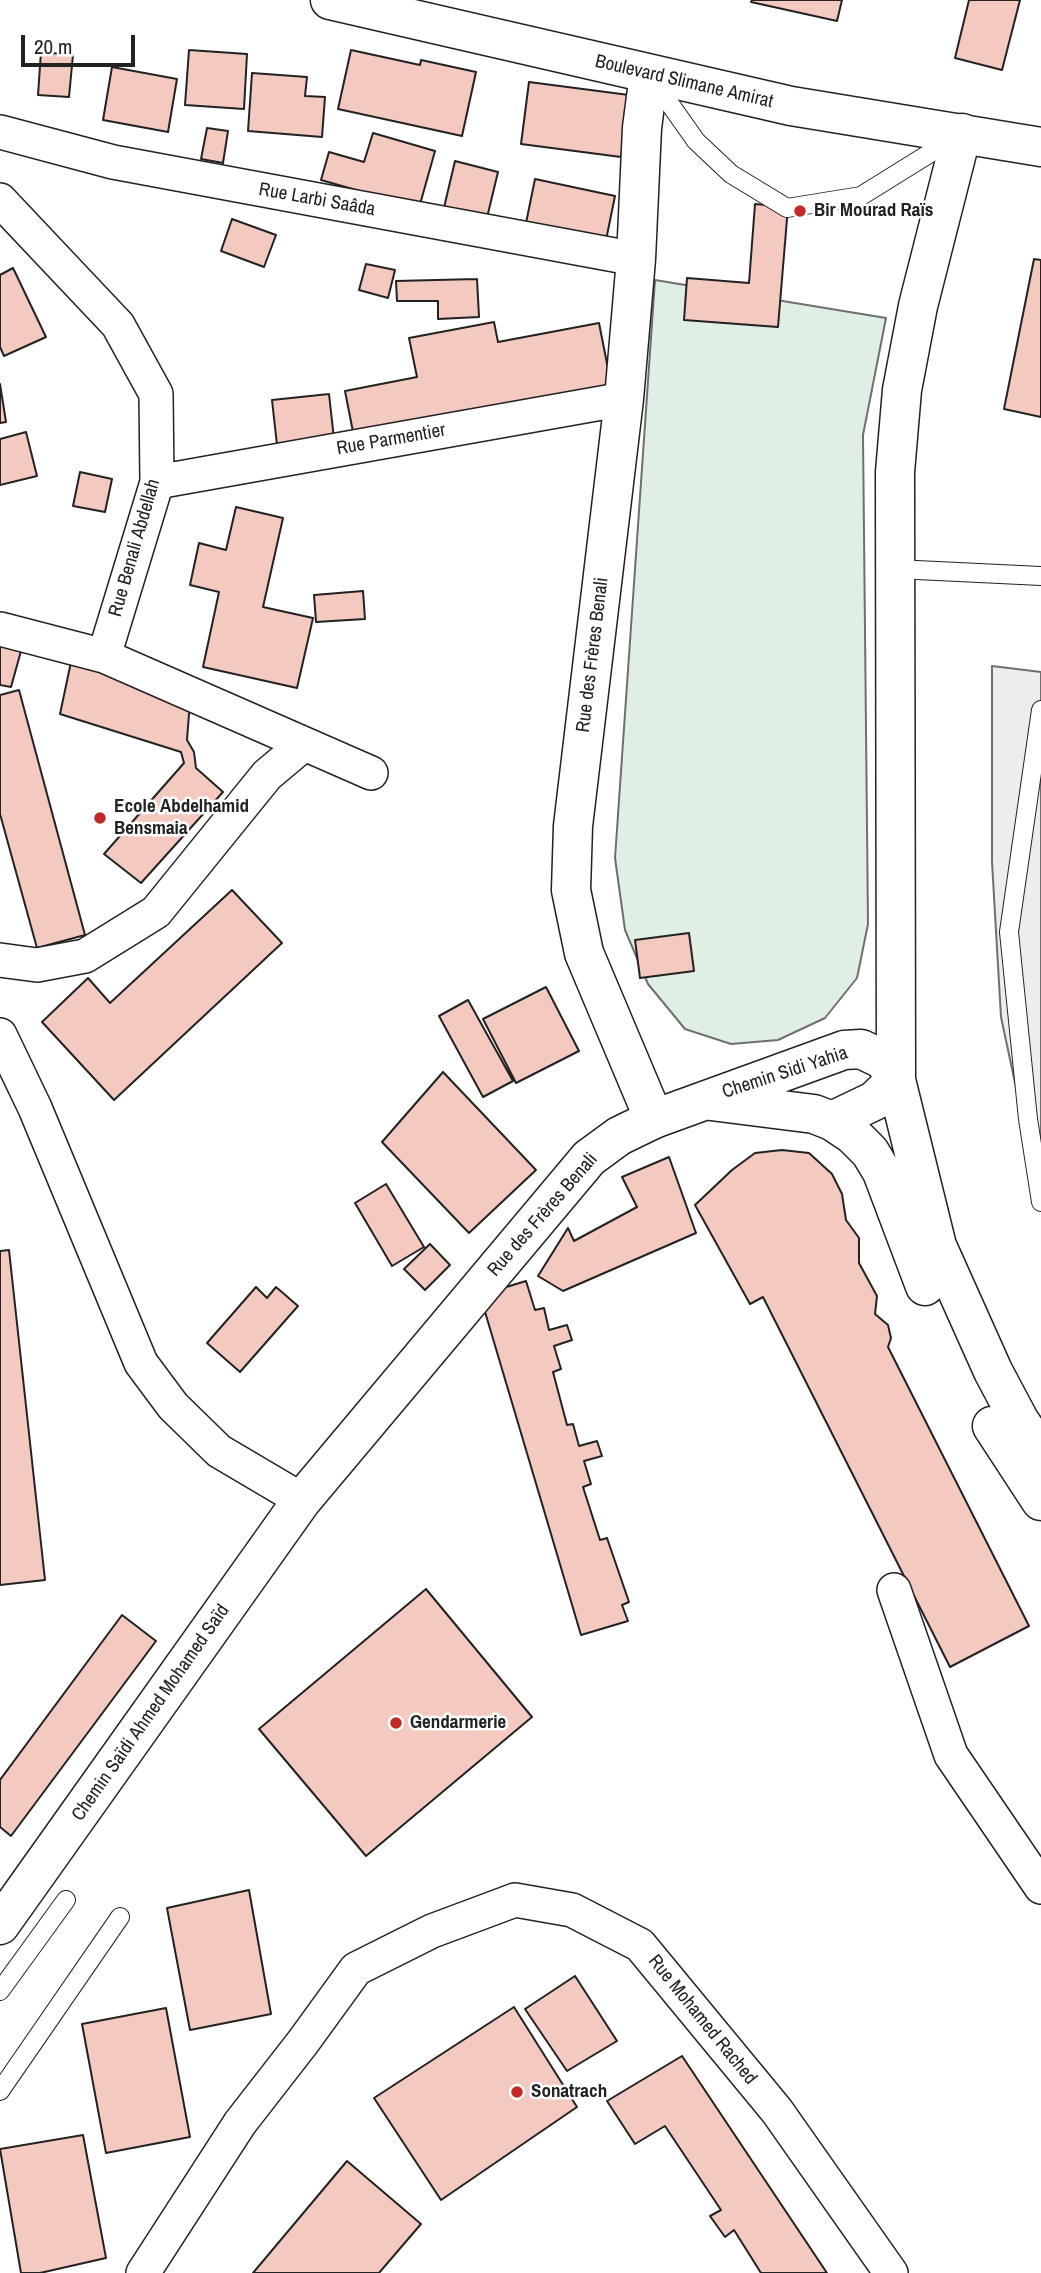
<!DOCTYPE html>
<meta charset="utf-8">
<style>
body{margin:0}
#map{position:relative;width:1041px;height:2273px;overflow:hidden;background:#fff;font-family:"Archivo Narrow",sans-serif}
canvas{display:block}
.scale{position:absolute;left:21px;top:35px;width:114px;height:32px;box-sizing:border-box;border:4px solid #222;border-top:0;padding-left:9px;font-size:21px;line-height:24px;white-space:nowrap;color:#222;-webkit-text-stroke:5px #fff;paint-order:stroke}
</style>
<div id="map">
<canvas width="1041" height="2273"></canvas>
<div class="scale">20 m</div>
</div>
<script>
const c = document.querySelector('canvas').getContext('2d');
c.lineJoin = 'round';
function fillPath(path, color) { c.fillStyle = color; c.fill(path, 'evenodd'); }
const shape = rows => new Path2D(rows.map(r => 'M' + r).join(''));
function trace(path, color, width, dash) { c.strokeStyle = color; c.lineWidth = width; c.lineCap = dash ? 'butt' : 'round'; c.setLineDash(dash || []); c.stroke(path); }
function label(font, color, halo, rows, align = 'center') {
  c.font = font + ' "Archivo Narrow",sans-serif'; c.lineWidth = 5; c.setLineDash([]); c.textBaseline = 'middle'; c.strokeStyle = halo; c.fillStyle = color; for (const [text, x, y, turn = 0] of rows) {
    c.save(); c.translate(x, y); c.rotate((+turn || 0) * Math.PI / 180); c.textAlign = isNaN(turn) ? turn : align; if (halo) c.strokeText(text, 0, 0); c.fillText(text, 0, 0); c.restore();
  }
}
const green = shape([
 [655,280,886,318,863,435,868,924,857,978,825,1018,778,1040,731,1044,685,1029,648,984,625,930,615,858,655,280]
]);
const parking = shape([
 [992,666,1041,672,1041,1205,1001,1017,992,862,992,666]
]);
const building = shape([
 [752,0,842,0,837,21,751,2,752,0],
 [969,0,1020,0,1002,70,955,58,969,0],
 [189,50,247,54,244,109,185,105,189,50],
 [351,50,420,65,421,60,476,72,462,136,338,109,351,50],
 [41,52,73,55,69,97,38,95,41,52],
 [112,67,177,79,168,132,103,120,112,67],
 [252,73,307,77,305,96,325,97,322,137,248,131,252,73],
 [529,82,629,95,621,157,521,144,529,82],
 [207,128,228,131,223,163,201,159,207,128],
 [373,133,435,151,419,208,321,180,329,152,364,162,373,133],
 [455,161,498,172,485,226,442,216,455,161],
 [535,179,615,196,605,245,525,228,535,179],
 [755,204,788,207,778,327,684,320,687,278,749,283,755,204],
 [232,219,276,235,264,267,221,251,232,219],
 [1034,259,1041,260,1041,417,1004,409,1034,259],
 [366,264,395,270,388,298,359,290,366,264],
 [13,268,46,337,4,356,0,347,0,275,13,268],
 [477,279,479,317,438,319,438,301,397,301,396,281,477,279],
 [494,322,498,342,599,323,612,389,354,437,345,391,417,377,409,338,494,322],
 [0,384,6,422,0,423,0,384],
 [329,394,335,448,278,454,272,400,329,394],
 [26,432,37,476,0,485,0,439,26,432],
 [80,472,112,479,105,512,73,506,80,472],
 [236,507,283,518,263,607,313,618,297,688,203,667,219,592,190,585,199,543,226,550,236,507],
 [363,591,365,619,316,622,314,595,363,591],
 [0,645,21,651,11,687,0,685,0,645],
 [71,662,194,697,189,714,187,740,194,752,196,768,223,792,141,883,104,854,184,763,181,752,60,714,71,662],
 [19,690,85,935,37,948,0,814,0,695,19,690],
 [232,890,282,943,114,1100,42,1022,88,978,110,1003,232,890],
 [689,933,694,971,640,978,635,940,689,933],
 [546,987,579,1051,516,1083,483,1019,546,987],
 [468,1000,513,1081,483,1097,439,1016,468,1000],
 [443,1072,536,1170,469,1233,382,1142,443,1072],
 [782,1150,809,1153,832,1174,842,1194,846,1220,859,1238,859,1263,877,1296,875,1314,888,1325,891,1338,888,1347,1029,1626,950,1667,763,1297,750,1304,695,1205,732,1170,755,1153,782,1150],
 [669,1157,696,1233,563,1291,538,1276,568,1228,574,1241,637,1207,622,1177,669,1157],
 [386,1184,424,1247,392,1266,355,1203,386,1184],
 [430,1244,450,1265,425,1290,404,1269,430,1244],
 [9,1250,45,1580,0,1585,0,1251,9,1250],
 [526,1281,535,1310,544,1308,549,1330,567,1325,572,1340,554,1346,561,1369,553,1372,567,1425,573,1424,579,1446,597,1441,602,1456,584,1461,591,1484,583,1487,600,1540,607,1538,629,1602,622,1605,628,1621,581,1635,480,1295,526,1281],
 [256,1287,267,1298,276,1287,298,1306,240,1372,207,1343,256,1287],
 [426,1589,532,1717,366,1856,259,1729,426,1589],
 [122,1615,156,1641,11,1836,0,1827,0,1780,122,1615],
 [249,1890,271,2014,190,2030,167,1908,249,1890],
 [575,1976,617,2041,567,2071,525,2009,575,1976],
 [514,2007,577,2107,441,2200,374,2098,514,2007],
 [166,2008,190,2137,106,2153,82,2024,166,2008],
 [682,2056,827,2273,761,2273,734,2230,725,2237,710,2216,721,2210,665,2126,635,2144,607,2101,682,2056],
 [83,2135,106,2258,40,2273,21,2273,0,2149,83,2135],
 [347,2161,421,2224,379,2273,253,2273,347,2161]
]);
const service = shape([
 [653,80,696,141,731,174,787,208,861,196,956,137],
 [896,569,1041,576],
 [1041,710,1009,932,1028,1119,1041,1202],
 [0,1991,66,1900],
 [0,2091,120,1917]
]);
const minor = shape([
 [0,132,113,162,636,259],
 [0,200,118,325,156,394,157,482,104,656],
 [157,482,624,399],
 [0,629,104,656,371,773],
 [0,960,37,965,85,956,156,912,267,775,304,744],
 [0,1035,35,1108,141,1363,173,1406,219,1451,302,1500],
 [894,1590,951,1755,1041,1887],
 [143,2273,240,2123,303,2042,356,1969,432,1931,515,1900,572,1910,640,1945,777,2111,891,2273]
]);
const tertiary = shape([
 [0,1925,302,1500,589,1158,619,1136,654,1119]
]);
const secondary = shape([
 [649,74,642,128,636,259,624,399,573,826,571,890,584,953,654,1119,844,1050,861,1049,884,1060,896,1080,937,1246,993,1371,1019,1420,1041,1453],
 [711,1101,814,1114,832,1121,853,1135,870,1152,882,1172,925,1286],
 [832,1121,874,1101,896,1080,895,472,902,390,918,306,962,133],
 [992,1426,1041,1501]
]);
const primary = shape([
 [330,0,791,106,1041,147]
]);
const markers = [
 [800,211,7,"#c62828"],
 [100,818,7,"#c62828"],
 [396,1723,7,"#c62828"],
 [517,2092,7,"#c62828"]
];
const streetNames = [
 ["Boulevard Slimane Amirat",684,82,13],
 ["Rue Larbi Saâda",317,200,10],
 ["Rue Parmentier",391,440,-10],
 ["Rue Benali Abdellah",135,548,-74],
 ["Rue des Frères Benali",593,655,-83],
 ["Chemin Sidi Yahia",785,1073,-18],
 ["Rue des Frères Benali",543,1215,-49],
 ["Chemin Saïdi Ahmed Mohamed Saïd",151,1713,-55],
 ["Rue Mohamed Rached",702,2020,51]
];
const poiNames = [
 ["Bir Mourad Raïs",814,211],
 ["Ecole Abdelhamid",114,807],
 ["Bensmaia",114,829],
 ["Gendarmerie",410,1723],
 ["Sonatrach",531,2092]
];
fillPath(green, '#e0efe3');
trace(green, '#6f6f6f', 2);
fillPath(parking, '#ededed');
trace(parking, '#6f6f6f', 2);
fillPath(building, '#f3c9c0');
trace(building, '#222', 2);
trace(service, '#222', 20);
trace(minor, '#222', 36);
trace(tertiary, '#222', 41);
trace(secondary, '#222', 41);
trace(primary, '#222', 41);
trace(service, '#fff', 18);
trace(minor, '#fff', 33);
trace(tertiary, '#fff', 38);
trace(secondary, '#fff', 38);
trace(primary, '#fff', 38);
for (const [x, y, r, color] of markers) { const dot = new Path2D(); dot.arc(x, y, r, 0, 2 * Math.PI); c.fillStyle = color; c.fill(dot); trace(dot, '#fff', 2.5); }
label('19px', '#222', '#fff', streetNames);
label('bold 19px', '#222', '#fff', poiNames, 'left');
</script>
